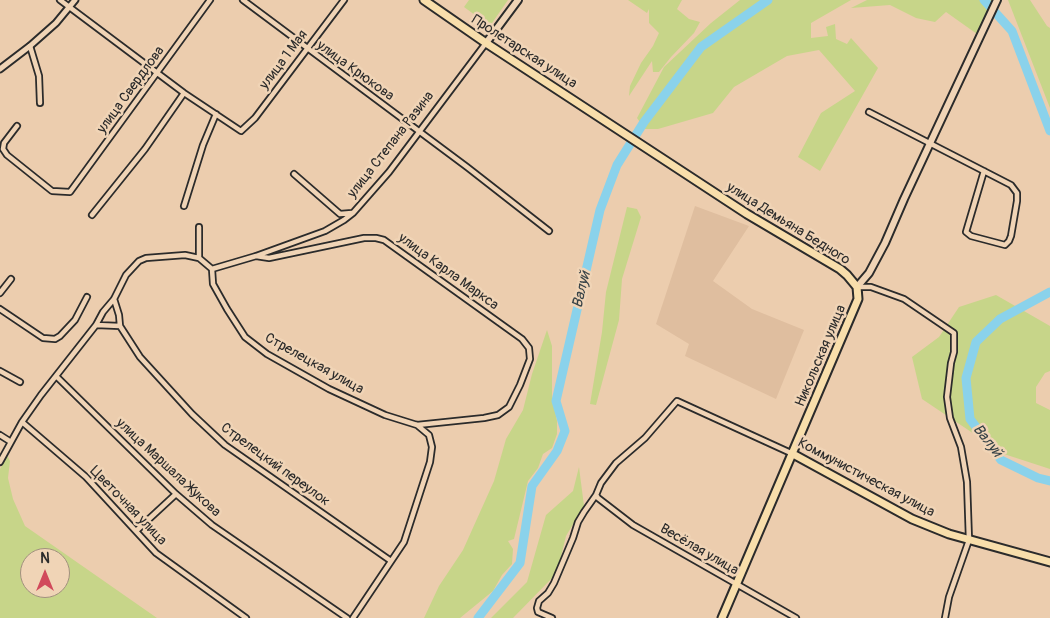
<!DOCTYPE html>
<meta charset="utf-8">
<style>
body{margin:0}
#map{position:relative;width:1050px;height:618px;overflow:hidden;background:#eccdae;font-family:Pangolin,sans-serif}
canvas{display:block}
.north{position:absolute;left:20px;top:548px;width:50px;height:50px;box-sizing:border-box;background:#f0d4b6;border:1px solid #a1907e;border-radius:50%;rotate:0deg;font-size:14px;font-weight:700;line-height:20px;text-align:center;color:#2b2b2b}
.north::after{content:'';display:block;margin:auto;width:18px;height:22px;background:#d1495b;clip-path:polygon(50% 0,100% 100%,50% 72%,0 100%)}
</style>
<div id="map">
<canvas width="1050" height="618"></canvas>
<div class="north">N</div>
</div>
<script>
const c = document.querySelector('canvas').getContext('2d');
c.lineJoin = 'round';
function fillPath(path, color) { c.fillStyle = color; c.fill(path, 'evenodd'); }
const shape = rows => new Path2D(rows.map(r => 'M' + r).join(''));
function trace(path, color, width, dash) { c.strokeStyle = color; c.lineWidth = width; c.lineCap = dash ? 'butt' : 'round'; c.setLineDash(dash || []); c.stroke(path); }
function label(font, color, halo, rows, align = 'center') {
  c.font = font + ' Pangolin,sans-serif'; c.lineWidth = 5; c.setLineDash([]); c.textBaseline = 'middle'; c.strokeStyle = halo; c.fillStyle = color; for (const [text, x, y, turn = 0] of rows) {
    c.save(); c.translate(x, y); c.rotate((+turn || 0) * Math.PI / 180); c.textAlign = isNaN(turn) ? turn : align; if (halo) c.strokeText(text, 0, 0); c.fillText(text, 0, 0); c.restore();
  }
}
const built = shape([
 [695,206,749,226,713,281,752,309,804,330,776,399,685,356,689,344,656,324]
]);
const green = shape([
 [469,0,508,0,490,26,464,7],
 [628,0,682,0,677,9,689,19,700,22,694,33,671,57,659,72,653,72,652,61,629,96,630,86,641,63,653,46,659,33,649,23,649,9,647,13],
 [740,0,851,0,811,23,811,38,828,36,826,27,835,24,836,39,847,44,851,38,878,68,820,171,798,157,821,113,855,91,819,50,787,56,734,87,713,113,658,129,645,129,637,118,664,67,711,23],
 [867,0,993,0,977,34,946,12,935,22,916,18,890,5,851,8],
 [1008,0,1030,0,1047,26,1050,28,1050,108],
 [627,207,637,209,641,217,622,279,619,320,596,405,590,404,602,332,606,292],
 [996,295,1050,326,1050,371,1045,373,1036,387,1036,403,1050,410,1050,469,1004,454,922,399,912,357,939,337,959,307],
 [547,330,552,346,552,396,557,421,557,434,552,448,543,454,538,468,528,481,514,539,508,541,513,549,512,564,502,575,493,591,460,618,424,618,439,586,463,550,494,481,506,439,523,410,532,374],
 [7,455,10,461,8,478,13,499,25,526,157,618,0,618,0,469],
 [30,558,60,558,60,588,30,588],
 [579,467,584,506,566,536,557,573,513,618,491,618,527,582,546,515,573,491]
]);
const river = shape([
 [984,0,1012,31,1050,131],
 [1050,292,1000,319,976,342,966,378,970,419,1001,460,1038,478,1050,481],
 [478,618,520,563,532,486,557,451,565,431,556,401,600,210,617,165,644,122,701,47,768,0]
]);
const minor = shape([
 [60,0,184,93,241,131,255,118,344,0],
 [243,0,467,167,549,231],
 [30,46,39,76,40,103],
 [869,112,1011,185,1017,193,1017,201,1011,236,1009,241,1005,245,971,236,966,232,984,171],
 [17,126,4,143,3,149,7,155,52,191,70,192,210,0],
 [294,174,340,214,352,213],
 [184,206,203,145,216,114],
 [92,215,145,149,184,93],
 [199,258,199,227],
 [212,269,213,284,227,309,245,337,267,354,329,389,385,415,417,425,484,418,498,415,509,407,520,385,530,359,529,348,522,339,384,240,376,238,364,238,269,258,256,256],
 [857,287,871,287,904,299,954,333,954,352,951,363,947,397,950,418,961,447,967,482,969,540,949,597,945,618],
 [0,293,11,279],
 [114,299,119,315,120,326,140,357,192,414,225,445,391,561],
 [0,309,43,338,55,339,60,336,75,320,87,297],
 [96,325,120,326],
 [0,371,20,382],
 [56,376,176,494,212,525,347,618],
 [22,422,86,477,156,553,246,618],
 [0,435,11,442],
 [0,462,22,422,41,395,96,325,103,312,114,299,126,275,139,261,146,258,185,255,199,258,212,269,256,256,325,231,344,220,353,213,389,172,486,43],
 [596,495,598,498,633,525,796,618],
 [136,531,176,494],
 [353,618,404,542,430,462,432,447,429,435,417,425],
 [552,618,538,612,537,608,539,601,548,593,554,583,573,538,578,522,584,512,596,495,601,483,616,463,645,438,677,401,793,454]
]);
const tertiary = shape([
 [0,69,30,46,56,23,75,0]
]);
const secondary = shape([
 [486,43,518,0],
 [857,287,869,273,885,243,904,199,997,0]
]);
const primary = shape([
 [424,0,486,43,747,214,840,269,847,275,857,287,858,299,722,618],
 [793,454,912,519,949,534,1050,562]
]);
const streetNames = [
 ["Пролетарская улица",524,52,33],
 ["улица 1 Мая",284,60,-53],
 ["улица Крюкова",355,71,36],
 ["улица Свердлова",131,90,-54],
 ["улица Степана Разина",391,145,-52],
 ["улица Демьяна Бедного",788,224,32],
 ["улица Карла Маркса",448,272,36],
 ["Никольская улица",821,356,-67],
 ["Стрелецкая улица",314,364,29],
 ["Стрелецкий переулок",275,465,36],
 ["улица Маршала Жукова",168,468,43],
 ["Коммунистическая улица",866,478,28],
 ["Цветочная улица",128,506,46],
 ["Весёлая улица",699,550,30]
];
const waterNames = [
 ["Валуй",582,290,-77],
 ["Валуй",987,441,51]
];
fillPath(built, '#dfbe9f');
fillPath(green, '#c7d589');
trace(river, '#8ad2eb', 9);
trace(minor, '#2b2b2b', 8);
trace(tertiary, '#2b2b2b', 9);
trace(secondary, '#2b2b2b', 10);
trace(primary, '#2b2b2b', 11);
trace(minor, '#f0d4b6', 4.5);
trace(tertiary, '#f0d4b6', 5);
trace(secondary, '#f0d4b6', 6);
trace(primary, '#f8deab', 7);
label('14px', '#2b2b2b', '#f0d4b6', streetNames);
label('italic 15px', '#394448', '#f0d4b6', waterNames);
</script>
